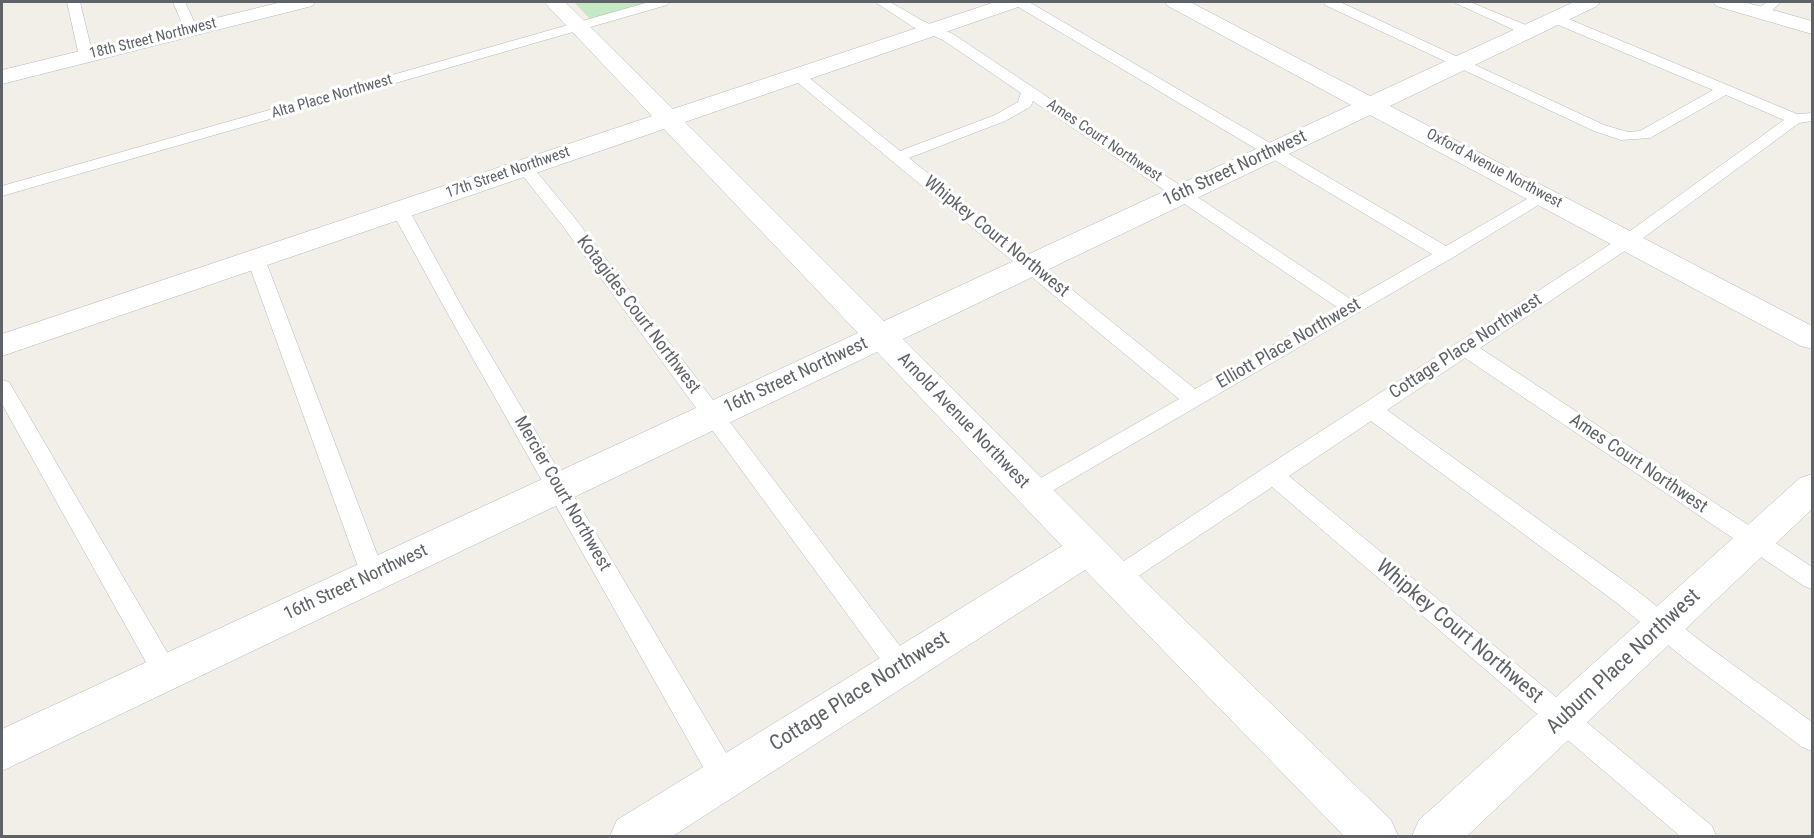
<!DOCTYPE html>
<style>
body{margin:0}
#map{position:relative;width:1814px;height:838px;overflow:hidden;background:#f1efe8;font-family:"Roboto Condensed",sans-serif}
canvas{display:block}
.frame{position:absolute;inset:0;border:3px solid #5f6368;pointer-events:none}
</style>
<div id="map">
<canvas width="1814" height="838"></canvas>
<div class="frame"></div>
</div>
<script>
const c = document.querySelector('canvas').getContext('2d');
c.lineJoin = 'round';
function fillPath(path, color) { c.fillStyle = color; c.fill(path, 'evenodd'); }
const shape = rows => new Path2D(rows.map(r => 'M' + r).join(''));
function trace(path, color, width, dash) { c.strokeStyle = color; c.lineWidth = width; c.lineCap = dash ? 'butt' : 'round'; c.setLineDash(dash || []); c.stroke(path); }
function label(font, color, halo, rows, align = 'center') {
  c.font = font + ' "Roboto Condensed",sans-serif'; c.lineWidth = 6; c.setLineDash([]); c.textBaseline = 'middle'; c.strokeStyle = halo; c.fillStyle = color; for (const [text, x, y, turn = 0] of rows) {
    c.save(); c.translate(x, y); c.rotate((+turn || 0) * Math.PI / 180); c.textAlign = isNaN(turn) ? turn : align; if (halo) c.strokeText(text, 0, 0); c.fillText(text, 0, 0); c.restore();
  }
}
const green = shape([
 [574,2,651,2,590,19]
]);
const service = shape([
 [67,2,80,2,93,56,91,59,86,60,79,56,67,2],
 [173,2,185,2,198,30,196,33,186,33,173,2],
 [649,2,669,2,667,5,2,196,2,186,649,2],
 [875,2,890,2,923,21,953,34,1352,300,1432,254,1015,5,1014,2,1029,2,1446,246,1539,192,1551,192,1553,196,1452,258,1033,502,1025,499,1022,493,1025,487,1179,399,792,78,790,75,792,72,802,72,900,151,995,115,1018,102,1021,93,943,40,913,27,875,2],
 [1033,101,1338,308,1195,389,909,158,1005,121,1030,107,1033,101],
 [1324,2,1340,2,1604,125,1628,132,1640,131,1713,90,1549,21,1547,18,1549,15,1559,15,1797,114,1812,113,1812,121,1799,123,1635,244,1480,348,1812,567,1812,589,1804,586,1465,358,1387,410,1635,589,1703,643,1812,722,1812,751,1802,747,1685,659,1617,603,1371,421,1289,476,1712,826,1716,836,1680,836,1272,487,1125,585,1117,588,1109,585,1105,578,1109,571,1264,468,1623,236,1784,120,1726,95,1650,138,1621,140,1594,131,1325,5,1324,2],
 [1453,2,1470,2,1533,28,1535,31,1533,34,1523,34,1453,2],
 [1767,2,1781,2,1766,16,1756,16,1754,13,1756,10,1767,2],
 [525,163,531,165,574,217,909,658,913,666,909,674,900,678,891,674,562,225,519,171,517,168,525,163],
 [400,205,406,206,409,210,462,307,735,768,739,778,735,788,725,792,715,788,444,307,391,210,394,206,400,205],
 [256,253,262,255,265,259,385,575,381,582,373,585,365,582,361,575,247,259,250,255,256,253],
 [2,380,9,382,174,664,178,672,174,680,165,684,156,680,2,404,2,380]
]);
const minor = shape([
 [282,2,315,2,312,6,2,84,2,70,282,2],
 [544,2,565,2,673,109,995,2,1024,2,1021,6,685,122,884,321,1351,105,1168,6,1165,2,1190,2,1370,96,1574,2,1600,2,1597,6,1390,106,1812,326,1812,349,1801,346,1370,115,903,339,1130,567,1391,820,1398,836,1344,836,1085,570,673,836,610,836,617,820,1062,546,877,352,2,771,2,729,858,333,664,129,2,356,2,334,652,116,544,2],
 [1812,474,1812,509,1467,836,1412,836,1419,820,1800,478,1812,474]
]);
const tertiary = shape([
 [1713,2,1744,2,1812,21,1812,34,1716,6,1713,2]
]);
const farStreetnames = [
 ["18th Street Northwest",153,39,-14],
 ["Alta Place Northwest",332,97,-16],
 ["Ames Court Northwest",1104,141,34],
 ["Oxford Avenue Northwest",1494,169,28],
 ["17th Street Northwest",508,173,-19]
];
const streetNames = [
 ["16th Street Northwest",1235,169,-25],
 ["Whipkey Court Northwest",996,237,39],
 ["Kotagides Court Northwest",638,315,53],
 ["Elliott Place Northwest",1289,344,-30],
 ["Cottage Place Northwest",1466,347,-33],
 ["16th Street Northwest",796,376,-25],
 ["Arnold Avenue Northwest",963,421,46],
 ["Ames Court Northwest",1638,464,34],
 ["Mercier Court Northwest",562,494,60],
 ["16th Street Northwest",356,583,-25]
];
const nearStreetnames = [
 ["Whipkey Court Northwest",1459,632,40],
 ["Auburn Place Northwest",1624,662,-43],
 ["Cottage Place Northwest",860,692,-32]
];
fillPath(green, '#c5e8c5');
trace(service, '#b5b8bc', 1);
trace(minor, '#b5b8bc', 1);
trace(tertiary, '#b5b8bc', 1);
fillPath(service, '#fff');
fillPath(minor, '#fff');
fillPath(tertiary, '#fff');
label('15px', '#5f6368', '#fff', farStreetnames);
label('18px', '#5f6368', '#fff', streetNames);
label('21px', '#5f6368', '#fff', nearStreetnames);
</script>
